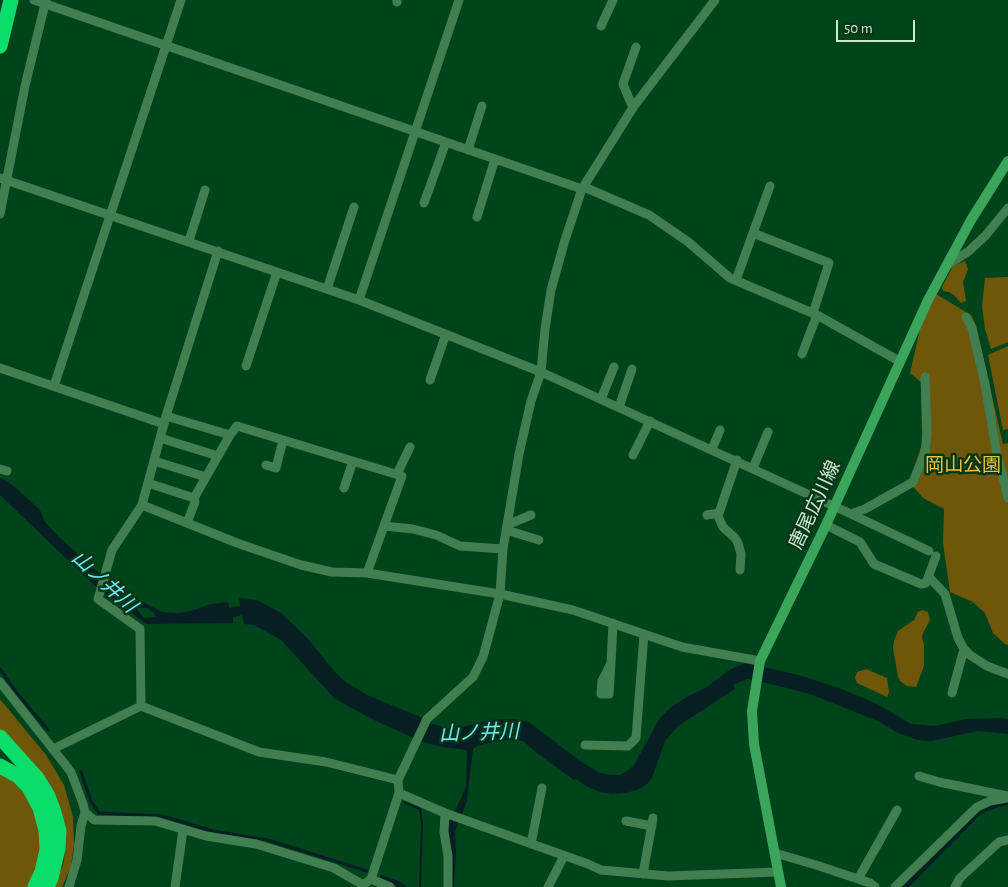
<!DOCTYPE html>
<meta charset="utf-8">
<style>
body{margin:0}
#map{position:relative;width:1008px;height:887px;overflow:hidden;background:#00441c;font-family:"Alegreya Sans",sans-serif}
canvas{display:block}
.scale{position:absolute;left:836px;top:20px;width:79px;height:22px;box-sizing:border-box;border:2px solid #ccead1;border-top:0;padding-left:6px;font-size:15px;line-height:18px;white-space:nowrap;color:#ccead1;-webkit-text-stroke:4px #083718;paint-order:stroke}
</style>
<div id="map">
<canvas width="1008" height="887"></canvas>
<div class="scale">50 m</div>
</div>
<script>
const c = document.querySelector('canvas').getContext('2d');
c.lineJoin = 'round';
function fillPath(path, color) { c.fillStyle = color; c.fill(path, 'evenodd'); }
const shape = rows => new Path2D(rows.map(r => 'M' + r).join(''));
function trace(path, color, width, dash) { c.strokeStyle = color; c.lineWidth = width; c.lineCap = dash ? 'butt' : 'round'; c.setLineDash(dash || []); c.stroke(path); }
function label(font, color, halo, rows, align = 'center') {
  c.font = font + ' "Alegreya Sans","Noto Sans JP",sans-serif'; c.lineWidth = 5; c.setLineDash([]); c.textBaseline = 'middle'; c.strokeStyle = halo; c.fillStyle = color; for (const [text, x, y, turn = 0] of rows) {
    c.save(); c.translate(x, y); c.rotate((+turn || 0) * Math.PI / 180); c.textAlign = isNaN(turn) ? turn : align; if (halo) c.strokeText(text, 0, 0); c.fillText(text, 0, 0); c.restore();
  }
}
const green = shape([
 [965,261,968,269,963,282,966,301,961,303,954,295,949,292,943,291,942,287,953,266],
 [1008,277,1008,342,991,349,985,329,982,307,985,278],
 [936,294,971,315,975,323,1003,444,1008,443,1008,645,1005,644,993,633,985,613,973,602,950,592,943,543,944,509,923,498,909,482,922,444,921,382,910,373,920,329],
 [1008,346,1008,429,1003,430,988,355],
 [922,610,928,612,930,620,923,633,922,638,924,645,924,666,916,687,907,686,900,681,898,677,893,648,894,641,898,631,914,620,918,612],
 [866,669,887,678,889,692,887,697,857,683,855,678,857,672],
 [0,699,46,755,64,785,73,817,74,844,71,866,62,887,54,887,64,862,65,836,62,812,55,793,34,764,0,729],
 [0,772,24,789,39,823,42,852,29,887,0,887]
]);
const water = shape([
 [0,478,7,481,16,488,40,510,45,522,58,536,121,593,133,600,143,602,162,612,178,613,191,611,211,604,228,602,229,608,240,606,239,598,257,600,281,613,308,639,335,672,347,683,367,695,418,716,429,723,446,728,459,728,490,720,513,719,529,722,580,761,600,773,610,775,620,775,627,771,634,765,660,718,669,709,683,699,707,687,729,670,745,663,799,675,839,688,875,703,911,724,934,726,967,719,1001,718,1008,719,1008,734,978,731,931,741,917,740,898,733,880,722,810,694,771,684,747,679,733,685,735,689,678,726,665,741,652,778,646,785,637,790,625,793,612,794,600,792,586,786,576,779,574,780,538,754,523,741,499,740,477,746,473,749,467,801,455,831,456,853,454,887,449,887,447,832,450,820,462,796,466,786,467,750,442,747,420,741,374,720,335,699,281,640,254,625,244,624,242,615,233,617,233,623,146,624,94,585,0,495],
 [136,608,147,608,154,613,156,617,144,618],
 [404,801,421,808,423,824,421,887,419,887,421,823,419,810,403,803],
 [1008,801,1008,805,998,807,981,814,909,887,902,887,978,813,994,804],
 [380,875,399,881,407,887,398,887,380,879]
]);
const stream = shape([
 [0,669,16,692,48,730],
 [81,772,91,801,99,813,162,816,213,831,268,840,367,871]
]);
const street = shape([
 [34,0,582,189],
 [397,2,397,0],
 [601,26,613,0],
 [633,108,623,84,636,47],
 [468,150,482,106],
 [0,178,359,300,541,372,851,514,865,509,913,482,925,453,927,433,925,377],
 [584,187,649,215,687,241,730,278,817,315,899,361],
 [424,203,446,142],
 [0,214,25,86,46,0],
 [477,217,495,159],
 [753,233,829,263,813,313],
 [189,241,205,190],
 [218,251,166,416,142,505,112,550,98,599,140,629,141,706,259,752,326,762,398,780],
 [946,266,969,251,986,235,1008,208],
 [736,280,770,186],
 [327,289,354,207],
 [359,300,459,0],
 [966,317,972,328,985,384,996,449,1008,498],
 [802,354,817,315],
 [246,366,277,272],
 [0,368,164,424],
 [430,380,446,334],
 [54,386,181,0],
 [601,399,614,367],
 [619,407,632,369],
 [166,416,230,435,237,426,402,476,367,573],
 [160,438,218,456],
 [712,449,720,430],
 [633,455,650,421],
 [737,460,718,516,723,527,735,538,738,543,741,554,740,570],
 [154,461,206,477],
 [266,465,276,468,283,440],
 [753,468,768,432],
 [0,469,7,471],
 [397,474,410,447],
 [148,483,194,498,230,435],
 [344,488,353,461],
 [142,505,237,543,301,565,332,572,367,573,500,594,573,610,682,647,760,661],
 [851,514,929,551],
 [707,515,719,513],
 [187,523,195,502,194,498],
 [507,525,531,515],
 [826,525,860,542,874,564,921,584,926,583,936,556],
 [384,526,413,529,436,535,460,546,503,549],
 [506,530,539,540],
 [929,577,945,594,958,638,964,649,970,655,987,666,1008,674],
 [611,663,602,681,601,694,609,694,611,663,613,623],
 [0,682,71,772,83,804,85,812,81,826,77,860,69,887],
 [952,693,964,649],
 [585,745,628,746,636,738,644,634],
 [53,749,141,706],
 [919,776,939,782,1007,796],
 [399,793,445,813,588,864,601,870,668,876,778,872],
 [85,812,94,820,155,821,206,836,256,844,334,868,363,885],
 [445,813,444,832,448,856,448,887],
 [626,821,652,826],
 [531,844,542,788],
 [775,853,816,865,870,883,875,887],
 [643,874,653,818],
 [371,879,390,887],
 [858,879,897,810],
 [175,887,183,830],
 [363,887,363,885,371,879,399,793,398,780,427,719,473,677,483,657,500,594,503,549,519,454,531,401,541,372,545,329,551,290,565,240,582,189,634,106,715,0],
 [548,887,564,856],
 [895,887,977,807,990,801,1008,798],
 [955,887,960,878,999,842,1008,840]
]);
const secondary = shape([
 [781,887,754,744,752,711,760,661,826,525,928,300,971,220,1008,161]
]);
const highway = shape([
 [0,46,11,0],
 [0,737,37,778,48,796,54,812,59,831,58,848,51,878,47,887],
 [0,766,18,776,29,787,40,808,46,830,47,850,42,872,35,887]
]);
const parkNames = [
 ["岡山公園",963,465]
];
const streetNames = [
 ["唐尾広川線",815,505,-65]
];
const waterNames = [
 ["山ノ井川",104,582,43],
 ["山ノ井川",479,733,-2]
];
fillPath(green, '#6e570b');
fillPath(water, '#071f23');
trace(stream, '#071f23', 3);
trace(street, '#417e50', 9);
trace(secondary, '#3ba55c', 10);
trace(highway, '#0add6a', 15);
label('19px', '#eac143', '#083718', parkNames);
label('19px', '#ccead1', '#083718', streetNames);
label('italic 20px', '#72e8fd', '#083718', waterNames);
</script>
